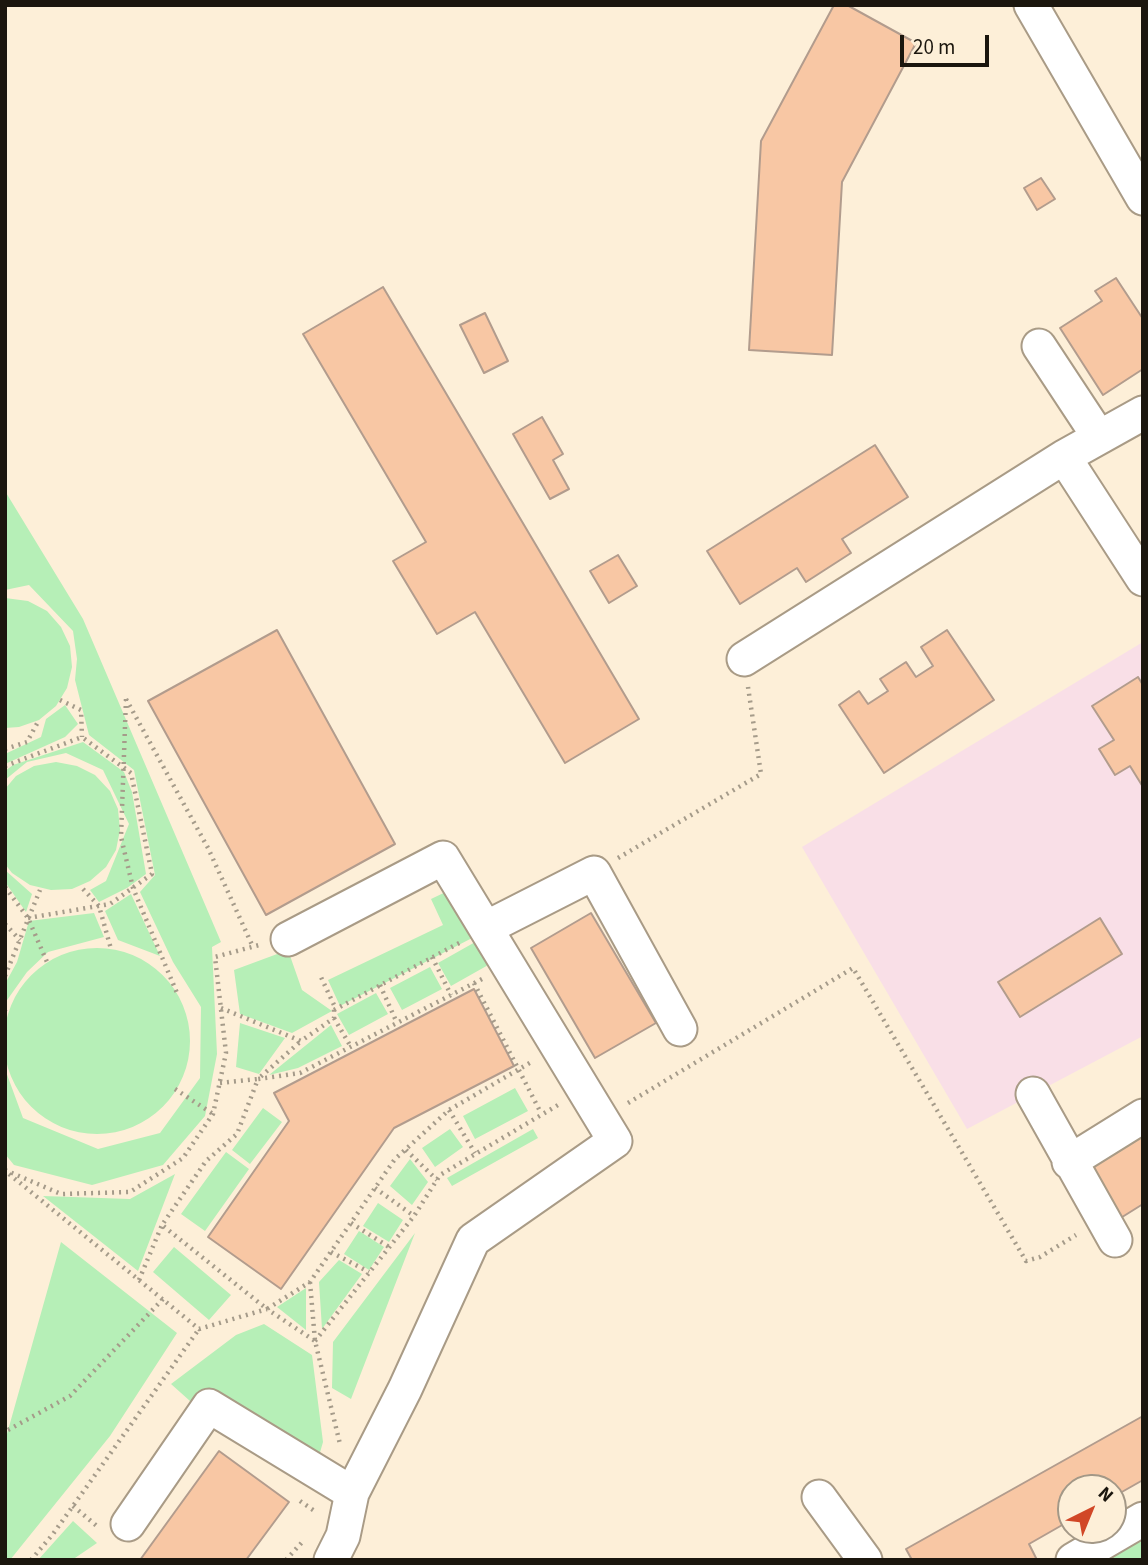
<!DOCTYPE html>
<style>
body{margin:0}
#map{position:relative;width:1148px;height:1565px;overflow:hidden;background:#fdefd8;font-family:"Source Sans 3",sans-serif}
canvas{display:block}
.frame{position:absolute;inset:0;border:7px solid #1b160e;pointer-events:none}
.north{position:absolute;left:1057px;top:1474px;width:70px;height:70px;box-sizing:border-box;background:#fdefd8;border:2px solid #a39887;border-radius:50%;rotate:43deg;font-size:19px;font-weight:700;line-height:28px;text-align:center;color:#1b160e}
.north::after{content:'';display:block;margin:auto;width:24px;height:32px;background:#d14727;clip-path:polygon(50% 0,100% 100%,50% 72%,0 100%)}
.scale{position:absolute;left:900px;top:35px;width:89px;height:32px;box-sizing:border-box;border:4px solid #1b160e;border-top:0;padding-left:9px;font-size:21px;line-height:24px;white-space:nowrap;color:#1b160e;-webkit-text-stroke:5px #fdefd8;paint-order:stroke}
</style>
<div id="map">
<canvas width="1148" height="1565"></canvas>
<div class="frame"></div>
<div class="north">N</div>
<div class="scale">20 m</div>
</div>
<script>
const c = document.querySelector('canvas').getContext('2d');
c.lineJoin = 'round';
function fillPath(path, color) { c.fillStyle = color; c.fill(path, 'evenodd'); }
const shape = rows => new Path2D(rows.map(r => 'M' + r).join(''));
function trace(path, color, width, dash) { c.strokeStyle = color; c.lineWidth = width; c.lineCap = dash ? 'butt' : 'round'; c.setLineDash(dash || []); c.stroke(path); }
const education = shape([
 [1143,642,1143,1036,967,1129,802,847]
]);
const green = shape([
 [5,491,83,619,221,942,212,947,217,1054,205,1116,163,1165,92,1185,14,1165,5,1154,5,1069,23,1118,98,1149,160,1133,200,1078,201,1007,173,962,140,892,155,875,134,770,89,735,75,680,77,659,73,631,29,585,5,590],
 [5,598,28,601,47,611,61,627,70,646,72,667,67,688,56,706,39,720,19,727,5,728],
 [65,705,78,724,65,737,5,764,5,754,41,737,46,719],
 [83,742,124,772,132,792,146,874,127,888,99,902,90,890,106,881,129,824,103,770,66,753,27,762,5,780,5,771,13,765],
 [56,762,77,766,95,775,110,791,118,809,120,830,116,850,106,867,90,881,72,889,51,890,30,885,12,873,5,864,5,789,16,776,34,766],
 [5,870,32,894,26,912,5,882],
 [452,889,476,936,340,1006,328,980,443,925,431,899],
 [131,894,160,956,118,940,105,911],
 [94,913,104,937,48,952,27,972,5,1003,5,984,17,962,29,921],
 [477,941,490,964,451,986,438,963],
 '4 1041a93 93 0 1 1 186 0a93 93 0 1 1-186 0Z',
 [288,950,302,990,332,1011,292,1033,240,1014,234,970],
 [430,967,442,989,402,1010,390,988],
 [376,993,388,1014,349,1035,337,1014],
 [240,1023,285,1038,259,1074,236,1067],
 [331,1025,342,1046,298,1068,269,1075],
 [515,1088,528,1111,475,1139,463,1116],
 [263,1108,282,1122,250,1164,232,1150],
 [450,1129,463,1147,435,1167,422,1148],
 [533,1129,538,1138,452,1186,447,1178],
 [226,1152,249,1169,205,1231,181,1214],
 [410,1159,428,1182,412,1205,390,1186],
 [175,1174,138,1271,43,1196,130,1199],
 [378,1203,403,1220,389,1242,363,1226],
 [359,1231,384,1247,369,1270,344,1254],
 [415,1233,351,1399,332,1388,333,1342],
 [61,1242,177,1333,110,1436,10,1560,5,1560,5,1441],
 [174,1247,231,1295,209,1320,153,1272],
 [339,1260,362,1274,322,1329,319,1282],
 [306,1288,306,1330,277,1307],
 [264,1324,312,1355,323,1442,317,1463,213,1397,190,1401,171,1384,236,1335],
 [73,1521,97,1543,72,1560,38,1560],
 [1143,1536,1143,1560,1104,1560]
]);
const building = shape([
 [834,5,847,5,916,43,842,182,832,355,749,350,761,141,834,5],
 [1041,178,1055,199,1037,210,1024,188,1041,178],
 [1116,278,1143,319,1143,369,1103,395,1060,328,1102,301,1095,291,1116,278],
 [383,287,639,719,565,763,475,612,437,634,393,561,426,542,303,334,383,287],
 [485,313,508,361,484,373,460,325,485,313],
 [542,417,563,454,553,460,569,489,550,499,513,434,542,417],
 [875,445,908,497,842,539,851,553,806,582,797,568,740,604,707,551,875,445],
 [618,555,637,586,609,603,590,571,618,555],
 [277,630,395,844,266,915,148,701,277,630],
 [947,630,994,700,884,773,839,705,859,691,868,704,888,691,880,679,906,662,916,677,933,666,921,647,947,630],
 [1138,677,1143,685,1143,787,1130,766,1115,775,1099,749,1114,740,1092,706,1138,677],
 [591,913,656,1023,595,1058,531,948,591,913],
 [1100,918,1122,954,1020,1017,998,982,1100,918],
 [474,989,514,1066,394,1128,281,1289,208,1237,289,1121,274,1093,474,989],
 [1143,1132,1143,1204,1119,1219,1086,1166,1143,1132],
 [1143,1416,1143,1480,1113,1497,1113,1488,1071,1488,1071,1520,1029,1544,1037,1560,912,1560,906,1549,1143,1416],
 [219,1451,289,1502,246,1560,140,1560,219,1451]
]);
const path = shape([
 [126,699,121,837,133,888,177,993],
 [126,699,208,848,253,947],
 [60,700,81,710,82,737],
 [5,749,27,742,39,720],
 [5,766,82,737],
 [618,858,761,774,748,687],
 [5,887,28,918,47,962],
 [83,889,99,906,111,949],
 [28,918,110,904,152,874,131,773,82,737],
 [5,924,20,940],
 [432,957,451,995],
 [5,976,40,890],
 [482,979,300,1073,258,1079,237,1134,206,1161,162,1225,267,1309,310,1282,395,1159,449,1110,533,1061],
 [474,983,541,1113],
 [380,985,397,1023],
 [221,1008,301,1041,334,1018,334,1005,320,975],
 [5,1010,6,1009],
 [334,1010,461,942],
 [334,1018,351,1047],
 [220,1083,258,1079,301,1041],
 [175,1089,213,1114],
 [628,1103,853,968,1026,1261,1040,1257,1076,1235],
 [449,1110,475,1153],
 [406,1150,437,1180],
 [5,1170,61,1194,130,1192,183,1158,213,1114,226,1053,215,957,259,945],
 [9,1174,199,1329,267,1309,315,1341],
 [375,1188,414,1216],
 [351,1223,389,1247],
 [331,1252,369,1272],
 [139,1280,162,1225],
 [310,1282,315,1341,340,1444],
 [315,1341,414,1216,440,1175,558,1105],
 [8,1430,70,1396,163,1299],
 [300,1501,316,1512],
 [73,1506,98,1527],
 [31,1560,53,1534,199,1329],
 [286,1560,304,1540]
]);
const minor = shape([
 [1031,5,1143,198],
 [1039,346,1099,437],
 [1064,457,1143,579],
 [744,659,1064,457,1143,413],
 [486,928,594,873,680,1029],
 [288,939,443,858,615,1141,473,1240,405,1389,352,1493,343,1536,331,1560],
 [1033,1094,1115,1240],
 [1069,1162,1143,1116],
 [819,1497,865,1560],
 [128,1524,209,1406,352,1493],
 [1073,1560,1143,1519]
]);
fillPath(education, '#f9dfe7');
fillPath(green, '#b6efb7');
fillPath(building, '#f8c7a4');
trace(building, '#b29c8d', 2);
trace(minor, '#a99b86', 37);
trace(path, '#a59b8a', 4.5, [2, 5]);
trace(minor, '#fff', 33);
</script>
